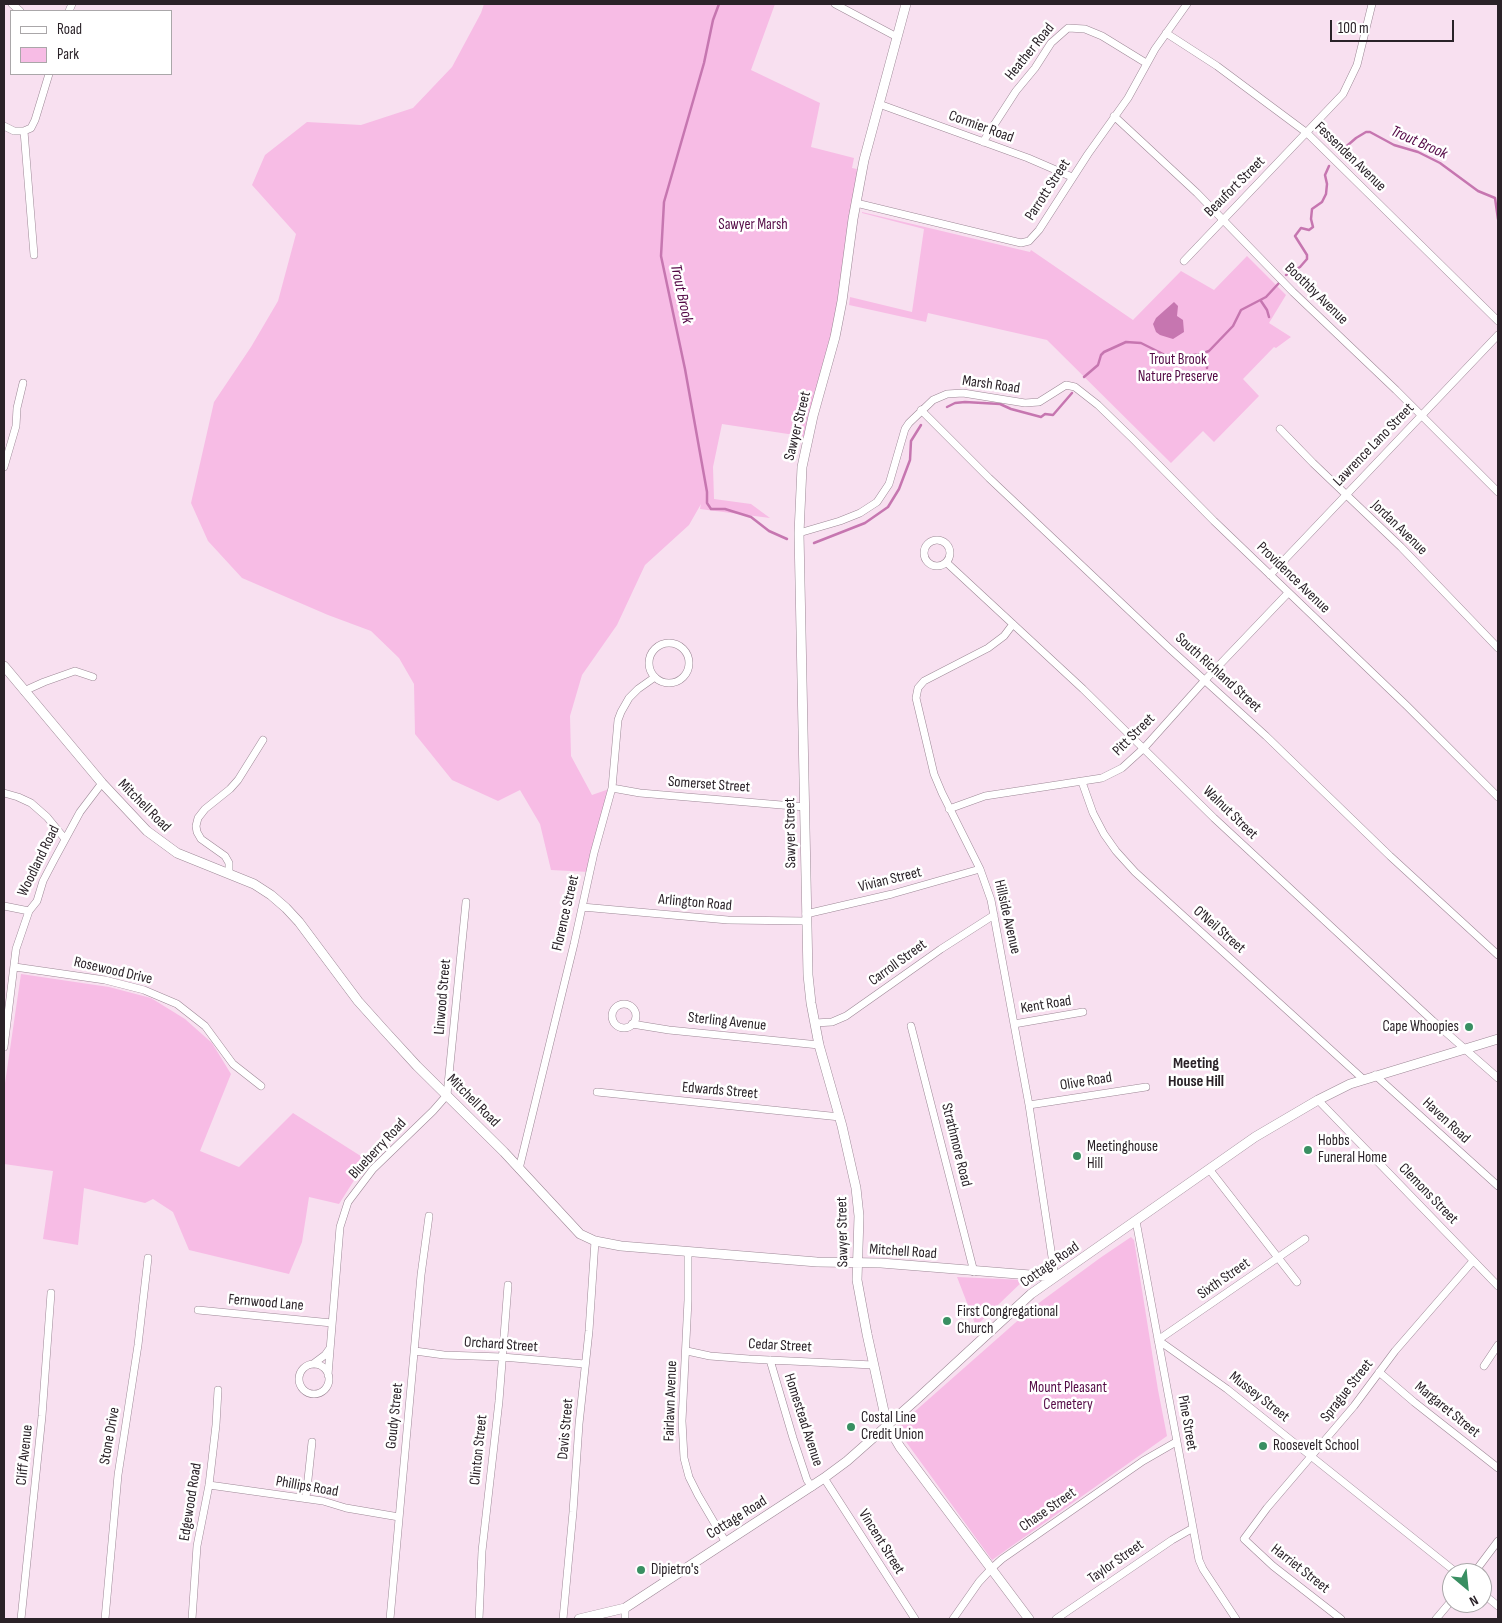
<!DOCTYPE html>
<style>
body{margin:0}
#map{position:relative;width:1502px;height:1623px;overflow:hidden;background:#f8e0f0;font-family:"Sofia Sans Condensed",sans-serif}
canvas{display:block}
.frame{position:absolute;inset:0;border:5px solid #2a2228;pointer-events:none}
.legend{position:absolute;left:10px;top:10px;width:162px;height:65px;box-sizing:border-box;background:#fff;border:1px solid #aaa7a9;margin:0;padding:6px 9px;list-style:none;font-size:15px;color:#2a2228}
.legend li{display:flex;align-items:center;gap:10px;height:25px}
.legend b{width:25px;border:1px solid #aaa7a9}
.north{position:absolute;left:1442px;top:1563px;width:50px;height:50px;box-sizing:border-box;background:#fff;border:1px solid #aaa7a9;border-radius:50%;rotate:152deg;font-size:14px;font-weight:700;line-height:20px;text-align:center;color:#2a2228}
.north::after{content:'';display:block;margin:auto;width:18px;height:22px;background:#398f62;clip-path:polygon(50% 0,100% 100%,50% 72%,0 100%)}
.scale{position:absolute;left:1330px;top:20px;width:124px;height:22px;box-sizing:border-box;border:2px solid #2a2228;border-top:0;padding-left:6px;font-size:15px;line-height:18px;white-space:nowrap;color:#2a2228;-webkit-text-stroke:4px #fff;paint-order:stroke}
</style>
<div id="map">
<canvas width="1502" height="1623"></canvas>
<div class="frame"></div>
<ul class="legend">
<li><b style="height:6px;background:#fff"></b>Road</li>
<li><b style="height:14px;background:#f7bce5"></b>Park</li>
</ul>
<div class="north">N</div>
<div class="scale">100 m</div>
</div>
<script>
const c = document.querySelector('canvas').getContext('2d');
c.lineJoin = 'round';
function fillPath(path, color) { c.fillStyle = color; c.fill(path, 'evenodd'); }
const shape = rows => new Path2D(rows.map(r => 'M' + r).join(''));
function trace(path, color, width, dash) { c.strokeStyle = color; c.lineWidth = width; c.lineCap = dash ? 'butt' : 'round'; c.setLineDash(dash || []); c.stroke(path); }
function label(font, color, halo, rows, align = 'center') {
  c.font = font + ' "Sofia Sans Condensed",sans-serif'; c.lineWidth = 5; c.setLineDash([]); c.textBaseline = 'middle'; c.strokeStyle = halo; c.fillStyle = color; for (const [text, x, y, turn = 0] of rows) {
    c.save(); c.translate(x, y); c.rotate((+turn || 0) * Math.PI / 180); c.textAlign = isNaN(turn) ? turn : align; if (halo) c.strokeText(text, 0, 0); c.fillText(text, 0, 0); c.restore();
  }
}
const green = shape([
 [484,4,775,4,751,70,820,103,811,147,854,158,852,168,862,170,842,301,808,437,722,424,713,467,714,499,751,504,770,518,700,509,701,504,689,525,645,565,617,625,582,675,570,716,571,756,592,795,612,788,589,872,551,870,540,824,520,790,498,801,452,780,415,734,414,684,399,658,371,631,328,615,242,578,208,541,191,503,214,402,251,347,278,301,296,234,252,185,265,155,307,122,361,125,413,108,452,67,481,13],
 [862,212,1030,252,1031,250,1133,320,1181,271,1214,290,1247,256,1286,295,1269,323,1291,337,1276,348,1274,347,1243,379,1259,396,1214,442,1203,431,1171,463,1047,340,928,313,926,322,849,305,850,297,912,312,924,229,862,213],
 [21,974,109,987,151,998,185,1019,212,1043,231,1074,200,1151,239,1167,293,1113,367,1160,339,1204,309,1197,302,1242,289,1274,189,1250,173,1212,153,1199,145,1203,84,1188,78,1245,43,1239,53,1171,4,1164,4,1090],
 [1131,1237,1134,1240,1158,1390,1167,1436,992,1560,896,1428,1032,1308,1100,1258],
 [957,1277,1024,1280,976,1326]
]);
const water = shape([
 [1174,302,1178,306,1177,316,1183,320,1184,332,1173,339,1160,335,1156,332,1153,324,1156,318]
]);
const stream = shape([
 [719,4,713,20,704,63,664,202,661,256,685,369,707,492,707,503,711,509,725,509,751,517,769,531,787,539],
 [1341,151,1356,138,1366,132,1370,132,1394,145,1418,152,1440,163,1478,191,1495,198,1498,219],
 [1286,275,1300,267,1307,259,1307,255,1295,236,1301,228,1309,230,1313,227,1311,219,1312,209,1322,202,1326,194,1327,184,1325,175,1329,166],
 [1261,301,1267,310,1269,317],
 [1201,355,1207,362,1207,368],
 [1084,377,1098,365,1101,355,1104,352,1126,342,1141,343,1165,355,1174,354,1193,355,1201,354,1209,351,1233,326,1241,310,1266,297,1279,283],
 [947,407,955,403,965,402,1000,404,1011,409,1041,417,1045,414,1053,415,1072,393],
 [814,543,865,523,888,507,899,489,910,460,911,441,921,425]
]);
const minor = shape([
 [12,4,20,11],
 [835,4,897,37],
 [69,11,72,4],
 [1166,33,1217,66,1307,133,1498,321],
 [879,104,1028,158,1072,177],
 [1114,116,1197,193,1293,292,1396,390,1498,492],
 [4,126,14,131,24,131,31,128,35,120,49,74],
 [24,131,34,255],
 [983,142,1016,91,1035,68,1051,43,1068,28,1085,29,1102,36,1146,63],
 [856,203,1021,243,1029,241,1039,230,1088,154,1128,98,1155,49,1187,4],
 [1184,261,1343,94,1357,65,1372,4],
 [921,410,989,478,1169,648,1266,736,1390,856,1498,955],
 [1280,429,1313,463,1401,547,1498,648],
 [4,467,16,426,17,408,23,383],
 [799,533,840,521,860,513,877,502,889,484,905,429,909,423,933,400,947,394,963,393,1025,403,1039,402,1066,385,1075,387,1098,405,1133,439,1214,521,1407,706,1498,797],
 '924 553a13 13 0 1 1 26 0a13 13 0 1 1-26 0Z',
 [947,563,1083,689,1214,818,1433,1021,1498,1078],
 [1270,575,1498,335],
 [1013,624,1004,636,988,648,924,681,918,688,916,698,934,774,942,793,980,869,991,900,1029,1105,1055,1277],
 '649 663a20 20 0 1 1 40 0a20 20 0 1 1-40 0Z',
 [24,691,44,682,75,671,93,677],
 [1082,782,1093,813,1104,834,1116,851,1135,872,1363,1079],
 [612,788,640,793,805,807],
 [4,793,18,797,31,803,47,817,65,839],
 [949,809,985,796,1102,778,1122,768,1144,748,1205,680,1288,593],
 [229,874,229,863,225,856,201,839,197,832,196,826,198,818,205,809,230,789,238,780,263,740],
 [4,906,29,911],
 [582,907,728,920,806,921],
 [806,914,892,894,980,869],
 [15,967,105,980,144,990,177,1004,205,1026,233,1064,261,1086],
 '612 1016a12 12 0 1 1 24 0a12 12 0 1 1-24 0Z',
 [815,1023,832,1022,846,1016,941,949,994,915],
 [632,1024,669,1030,819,1045],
 [1014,1024,1083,1012],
 [911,1026,974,1272],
 [4,1047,16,949,29,911,37,901,43,881,54,860,80,812,102,783],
 [1375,1075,1498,1186],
 [597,1092,840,1117],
 [1318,1100,1498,1286],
 [1029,1105,1146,1087],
 [519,1169,574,944,594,853,612,788,618,720,621,712,629,698,638,689,655,677],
 [1209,1169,1297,1282],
 [1136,1221,1199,1560,1203,1569,1236,1619],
 [1305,1239,1158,1340,1227,1389,1457,1573],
 [688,1251,688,1300,682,1421,684,1458,689,1477,698,1495,725,1541],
 [198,1310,332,1323],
 [415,1351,444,1355,502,1357,585,1364],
 [687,1351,710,1356,749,1359,873,1365],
 [770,1360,793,1438,807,1480,812,1487],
 '299 1379a15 15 0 1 1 30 0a15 15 0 1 1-30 0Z',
 [313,1364,325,1355,330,1348],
 [1484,1366,1498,1345],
 [1379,1372,1414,1402,1498,1468],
 [328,1375,340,1227,348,1202,373,1169,433,1111,447,1095,466,902],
 [824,1478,915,1619],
 [209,1485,323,1501,346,1508,399,1517],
 [306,1498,312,1442],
 [1474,1573,1498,1541],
 [1482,1593,1498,1606],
 [21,1619,42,1416,51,1293],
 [105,1619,118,1475,138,1345,148,1258],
 [192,1619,197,1546,209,1485,216,1425,218,1390],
 [390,1619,421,1275,429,1216],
 [479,1619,482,1551,499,1401,508,1285],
 [563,1619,573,1512,579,1424,589,1331,595,1241],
 [625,1619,625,1608],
 [953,1619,979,1582,992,1568,1002,1559,1143,1461,1176,1442],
 [1056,1619,1172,1540,1193,1528],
 [1341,1619,1273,1566,1244,1539,1267,1508,1354,1406,1395,1351,1473,1261],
 [1436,1619,1452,1600]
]);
const tertiary = shape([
 [906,4,864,160,853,219,842,301,835,337,813,416,802,467,799,533,808,975,811,1003,819,1045,842,1126,856,1188,859,1216,857,1280,867,1334,887,1425,900,1447,1029,1619],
 [4,666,102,783,147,831,177,853,254,884,271,895,286,908,299,922,358,1001,384,1030,417,1066,504,1152,580,1234,595,1241,621,1246,817,1262,881,1263,1055,1277],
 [579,1619,625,1608,824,1478,847,1461,916,1400,1031,1294,1255,1137,1318,1100,1350,1084,1498,1039]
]);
const markers = [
 [1469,1027,5,"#398f62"],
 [1308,1150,5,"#398f62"],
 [1077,1156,5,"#398f62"],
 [947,1321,5,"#398f62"],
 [851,1427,5,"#398f62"],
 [1263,1446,5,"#398f62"],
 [641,1570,5,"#398f62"]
];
const streetNames = [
 ["Heather Road",1030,52,-51],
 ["Cormier Road",981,127,20],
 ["Fessenden Avenue",1350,157,44],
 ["Beaufort Street",1235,187,-45],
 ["Parrott Street",1048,190,-57],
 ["Boothby Avenue",1316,294,44],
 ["Marsh Road",991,385,8],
 ["Sawyer Street",798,426,-76],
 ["Lawrence Lano Street",1374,445,-46],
 ["Jordan Avenue",1399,528,44],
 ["Providence Avenue",1293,578,44],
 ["South Richland Street",1218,673,42],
 ["Pitt Street",1134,735,-45],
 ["Somerset Street",709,785,4],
 ["Mitchell Road",144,806,45],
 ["Walnut Street",1230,813,44],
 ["Sawyer Street",791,833,-91],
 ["Woodland Road",39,861,-64],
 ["Vivian Street",890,880,-14],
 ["Arlington Road",695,903,5],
 ["Florence Street",566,913,-77],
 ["Hillside Avenue",1007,917,77],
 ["O'Neil Street",1219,930,41],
 ["Carroll Street",898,963,-36],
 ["Rosewood Drive",113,971,13],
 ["Linwood Street",443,997,-85],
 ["Kent Road",1046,1005,-9],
 ["Sterling Avenue",727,1022,6],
 ["Olive Road",1086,1082,-9],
 ["Edwards Street",720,1091,5],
 ["Mitchell Road",473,1101,45],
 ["Haven Road",1446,1121,43],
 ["Strathmore Road",956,1145,76],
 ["Blueberry Road",378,1149,-47],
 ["Clemons Street",1428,1194,46],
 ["Sawyer Street",843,1232,-91],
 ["Mitchell Road",903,1252,4],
 ["Cottage Road",1050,1265,-35],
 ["Sixth Street",1224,1279,-35],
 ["Fernwood Lane",266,1303,5],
 ["Orchard Street",501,1345,4],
 ["Cedar Street",780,1346,3],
 ["Sprague Street",1347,1391,-52],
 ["Mussey Street",1259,1397,38],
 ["Fairlawn Avenue",671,1401,-88],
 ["Margaret Street",1447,1410,39],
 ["Goudy Street",395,1416,-84],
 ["Homestead Avenue",803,1420,72],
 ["Pine Street",1187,1423,80],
 ["Davis Street",566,1429,-85],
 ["Stone Drive",110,1436,-80],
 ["Clinton Street",479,1450,-84],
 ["Cliff Avenue",25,1455,-84],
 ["Phillips Road",307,1487,10],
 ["Edgewood Road",191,1502,-81],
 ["Chase Street",1048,1510,-35],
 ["Cottage Road",737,1518,-32],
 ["Vincent Street",881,1542,58],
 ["Taylor Street",1116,1562,-35],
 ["Harriet Street",1300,1569,38]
];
const parkNames = [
 ["Sawyer Marsh",753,225],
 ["Trout Brook",1178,360],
 ["Nature Preserve",1178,377],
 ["Mount Pleasant",1068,1388],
 ["Cemetery",1068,1405]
];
const poiNames = [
 ["Cape Whoopies",1459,1027,"right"],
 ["Hobbs",1318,1141],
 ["Funeral Home",1318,1158],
 ["Meetinghouse",1087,1147],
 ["Hill",1087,1164],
 ["First Congregational",957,1312],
 ["Church",957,1329],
 ["Costal Line",861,1418],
 ["Credit Union",861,1435],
 ["Roosevelt School",1273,1446],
 ["Dipietro's",651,1570]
];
const waterNames = [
 ["Trout Brook",1419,143,24],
 ["Trout Brook",681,294,78]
];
const neighbourhoodNames = [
 ["Meeting",1196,1064],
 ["House Hill",1196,1082]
];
fillPath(green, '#f7bce5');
fillPath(water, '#c676b0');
trace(stream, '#c676b0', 2.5);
trace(minor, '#9d8896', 8);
trace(tertiary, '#9d8896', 10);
trace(minor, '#fff', 7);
trace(tertiary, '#fff', 9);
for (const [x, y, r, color] of markers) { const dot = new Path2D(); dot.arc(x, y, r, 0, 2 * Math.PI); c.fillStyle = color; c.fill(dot); trace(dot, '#fff', 2); }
label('15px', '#2a2228', '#fff', streetNames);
label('15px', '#540a46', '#fff', parkNames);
label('15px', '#2a2228', '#fff', poiNames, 'left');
label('italic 16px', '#540946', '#fff', waterNames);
label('bold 16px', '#2a2228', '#fff', neighbourhoodNames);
</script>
